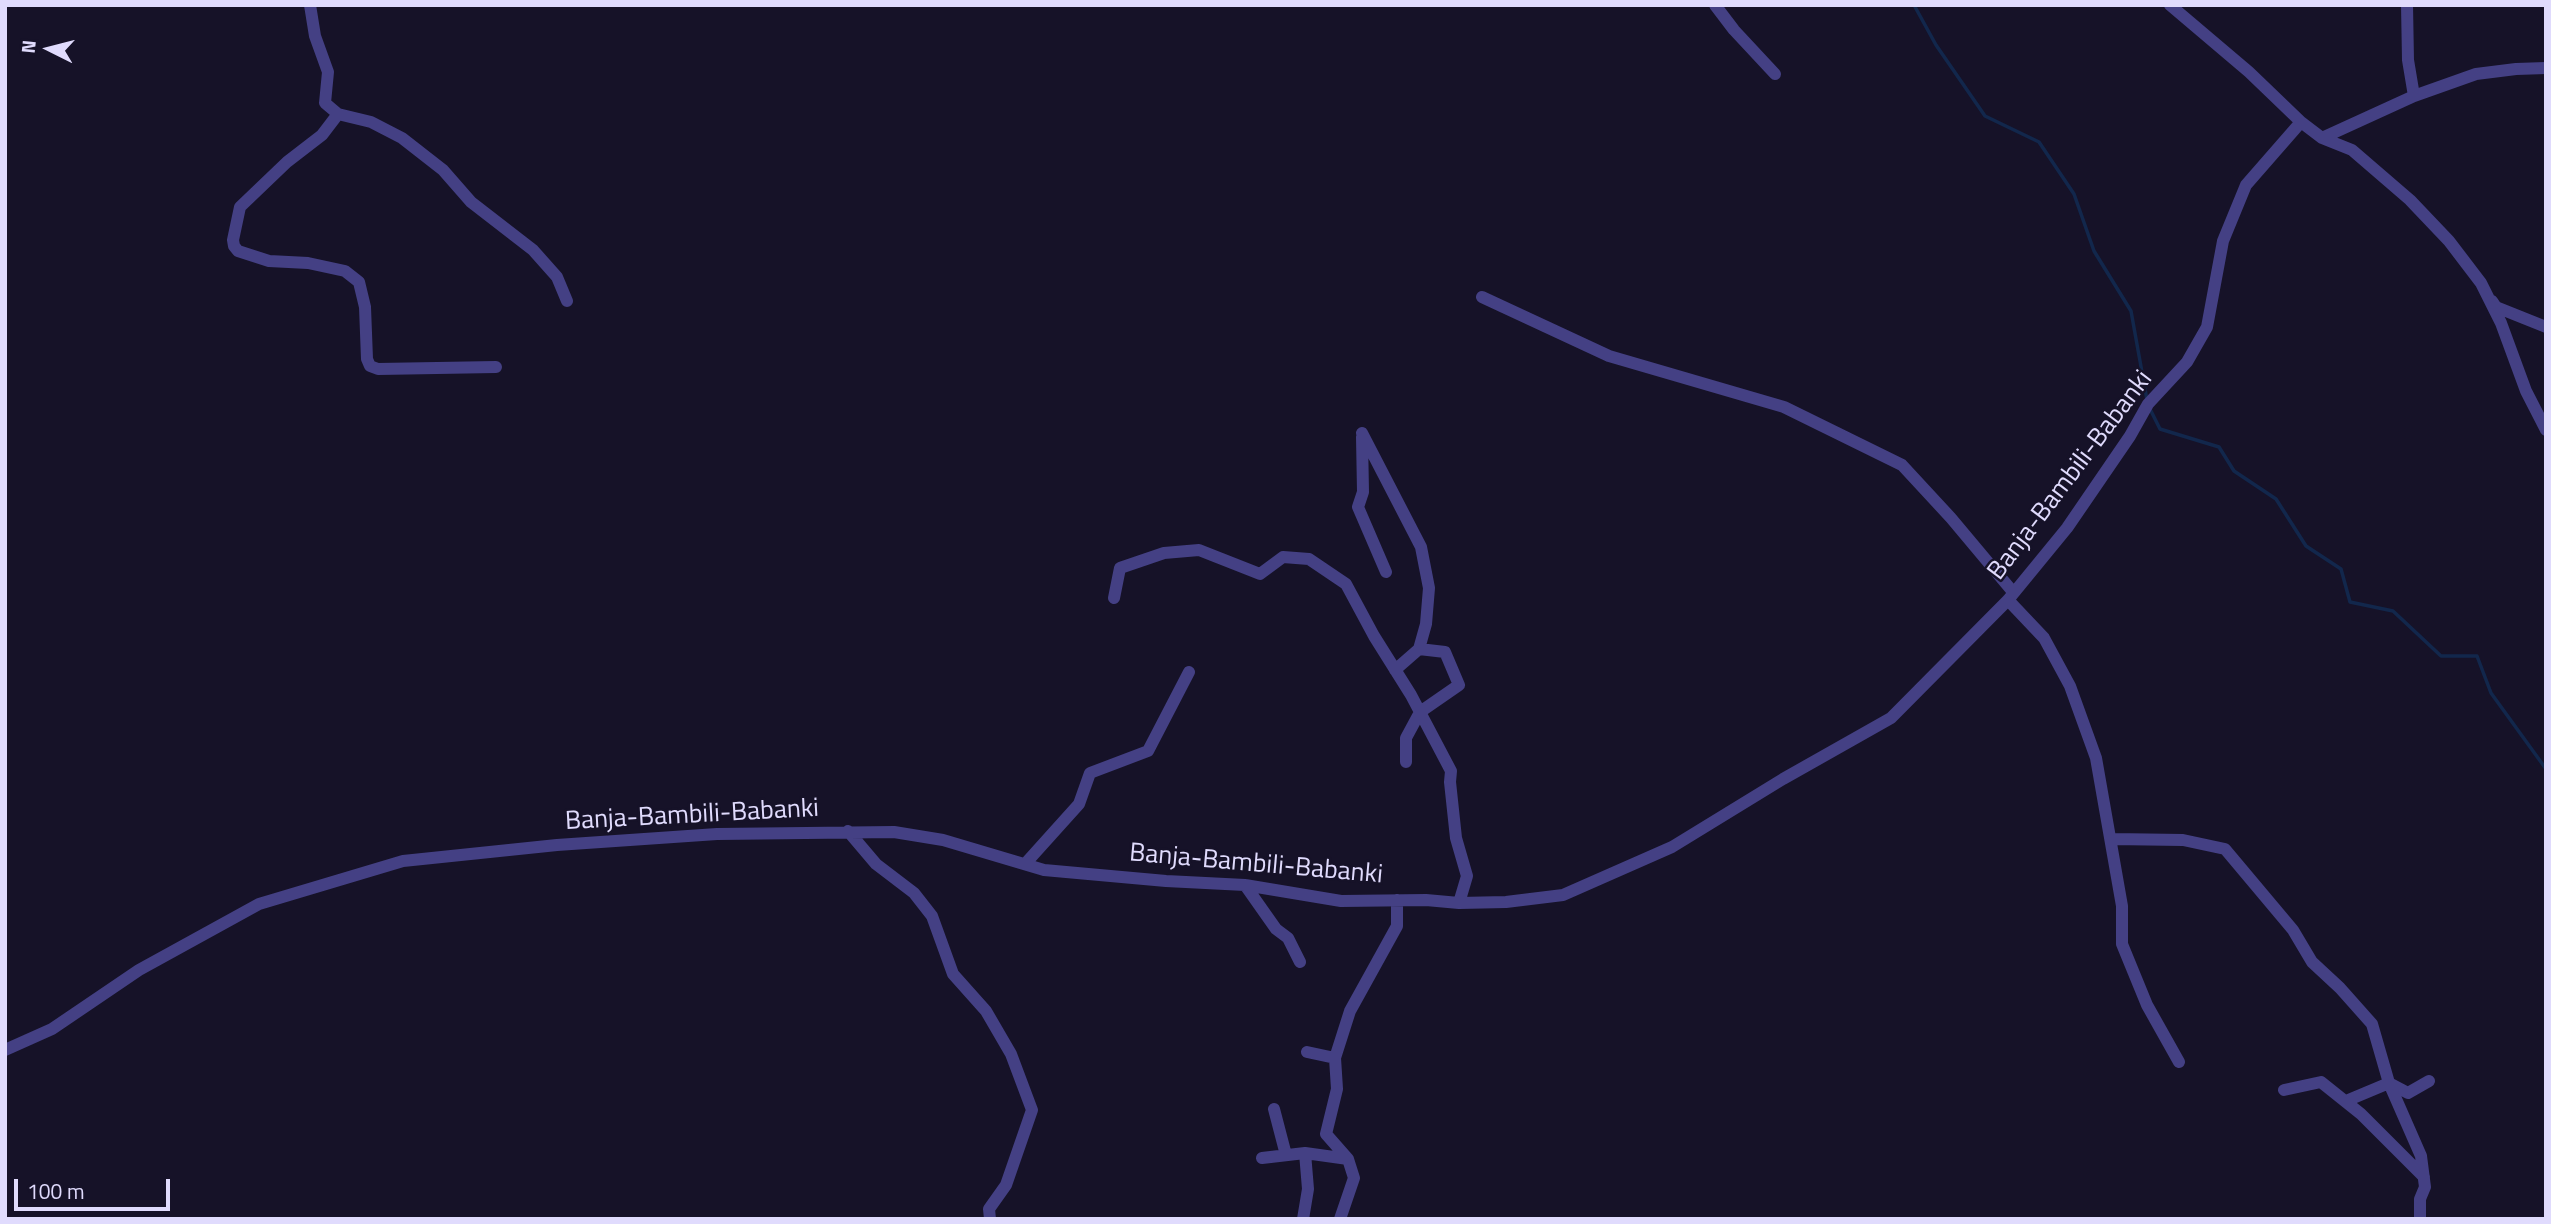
<!DOCTYPE html>
<style>
body{margin:0}
#map{position:relative;width:2551px;height:1224px;overflow:hidden;background:#161228;font-family:"Titillium Web",sans-serif}
canvas{display:block}
.frame{position:absolute;inset:0;border:7px solid #e0dbfd;pointer-events:none}
.north{position:absolute;left:14px;top:14px;width:70px;height:70px;-webkit-text-stroke:5px #161228;paint-order:stroke;rotate:276deg;font-size:19px;font-weight:700;line-height:28px;text-align:center;color:#e0dbfd}
.north::after{content:'';display:block;margin:auto;width:24px;height:32px;background:#e0dbfd;clip-path:polygon(50% 0,100% 100%,50% 72%,0 100%)}
.scale{position:absolute;left:14px;top:1179px;width:156px;height:32px;box-sizing:border-box;border:4px solid #e0dbfd;border-top:0;padding-left:9px;font-size:21px;line-height:24px;white-space:nowrap;color:#e0dbfd;-webkit-text-stroke:5px #161228;paint-order:stroke}
</style>
<div id="map">
<canvas width="2551" height="1224"></canvas>
<div class="frame"></div>
<div class="north">N</div>
<div class="scale">100 m</div>
</div>
<script>
const c = document.querySelector('canvas').getContext('2d');
c.lineJoin = 'round';
const shape = rows => new Path2D(rows.map(r => 'M' + r).join(''));
function trace(path, color, width, dash) { c.strokeStyle = color; c.lineWidth = width; c.lineCap = dash ? 'butt' : 'round'; c.setLineDash(dash || []); c.stroke(path); }
function label(font, color, halo, rows, align = 'center') {
  c.font = font + ' "Titillium Web",sans-serif'; c.lineWidth = 5; c.setLineDash([]); c.textBaseline = 'middle'; c.strokeStyle = halo; c.fillStyle = color; for (const [text, x, y, turn = 0] of rows) {
    c.save(); c.translate(x, y); c.rotate((+turn || 0) * Math.PI / 180); c.textAlign = isNaN(turn) ? turn : align; if (halo) c.strokeText(text, 0, 0); c.fillText(text, 0, 0); c.restore();
  }
}
const stream = shape([
 [1914,5,1936,45,1985,116,2039,142,2074,194,2094,251,2131,311,2147,400],
 [2149,407,2160,429,2219,447,2234,471,2276,499,2306,546,2341,569,2350,602,2393,611,2441,656,2477,656,2491,693,2546,769]
]);
const minor = shape([
 [310,5,315,36,328,72,325,103,338,114,371,122,402,138,443,170,471,202,533,250,557,277,567,301],
 [1715,5,1734,30,1775,74],
 [2407,5,2408,60,2414,96],
 [338,114,322,135,287,162,240,207,233,240,234,246,238,251,269,261,308,263,345,271,359,282,365,307,367,359,370,366,378,369,496,367],
 [2301,122,2322,138,2352,150,2410,200,2449,241,2481,283,2501,323,2526,391,2546,430],
 [2322,138,2414,96,2476,74,2516,69,2546,68],
 [1482,297,1609,356,1784,407,1902,465,1951,518,2013,592],
 [2492,301,2496,307,2546,327],
 [1362,433,1421,547,1429,588,1426,624,1419,649],
 [1362,437,1363,492,1358,507,1386,572],
 [1114,598,1120,568,1164,553,1199,550,1260,574,1283,557,1309,559,1346,584,1374,636,1411,695,1451,771,1450,782,1456,838,1467,876,1459,903],
 [2008,600,2044,638,2070,686,2096,758,2122,906,2122,944,2147,1005,2179,1062],
 [1395,670,1419,649,1445,652,1459,685,1420,712,1406,738,1406,762],
 [848,831,876,864,914,893,932,916,953,974,986,1011,1011,1054,1032,1110,1006,1185,989,1209,990,1219],
 [2112,839,2183,840,2225,849,2293,930,2312,962,2340,988,2372,1024,2389,1083,2421,1156,2425,1187,2420,1199,2420,1219],
 [1025,864,1079,804,1090,773,1148,751,1189,672],
 [1245,885,1276,929,1288,938,1300,962],
 [5,1050,52,1029,139,970,259,904,403,861,557,845,717,834,894,832,943,840,1044,870,1166,881,1245,885,1341,901,1426,900,1459,903,1506,902,1563,895,1672,847,1783,779,1891,718,2008,600,2067,528,2130,436,2148,404,2187,362,2207,327,2223,241,2246,185,2301,122,2249,72,2170,5],
 [1307,1052,1335,1058,1350,1011,1397,926,1397,900],
 [2284,1090,2321,1082,2361,1114,2424,1177],
 [2346,1101,2389,1083,2408,1093,2429,1081],
 [1274,1109,1286,1155],
 [1262,1158,1305,1153,1348,1159,1326,1134,1337,1089,1335,1058],
 [1303,1219,1308,1189,1305,1153],
 [1340,1219,1354,1178,1348,1159]
]);
const streetNames = [
 ["Banja-Bambili-Babanki",2071,476,-53],
 ["Banja-Bambili-Babanki",692,816,-3],
 ["Banja-Bambili-Babanki",1256,865,5]
];
trace(stream, '#12274c', 3.5);
trace(minor, '#444084', 12);
label('26px', '#e0dbfd', '#161228', streetNames);
</script>
